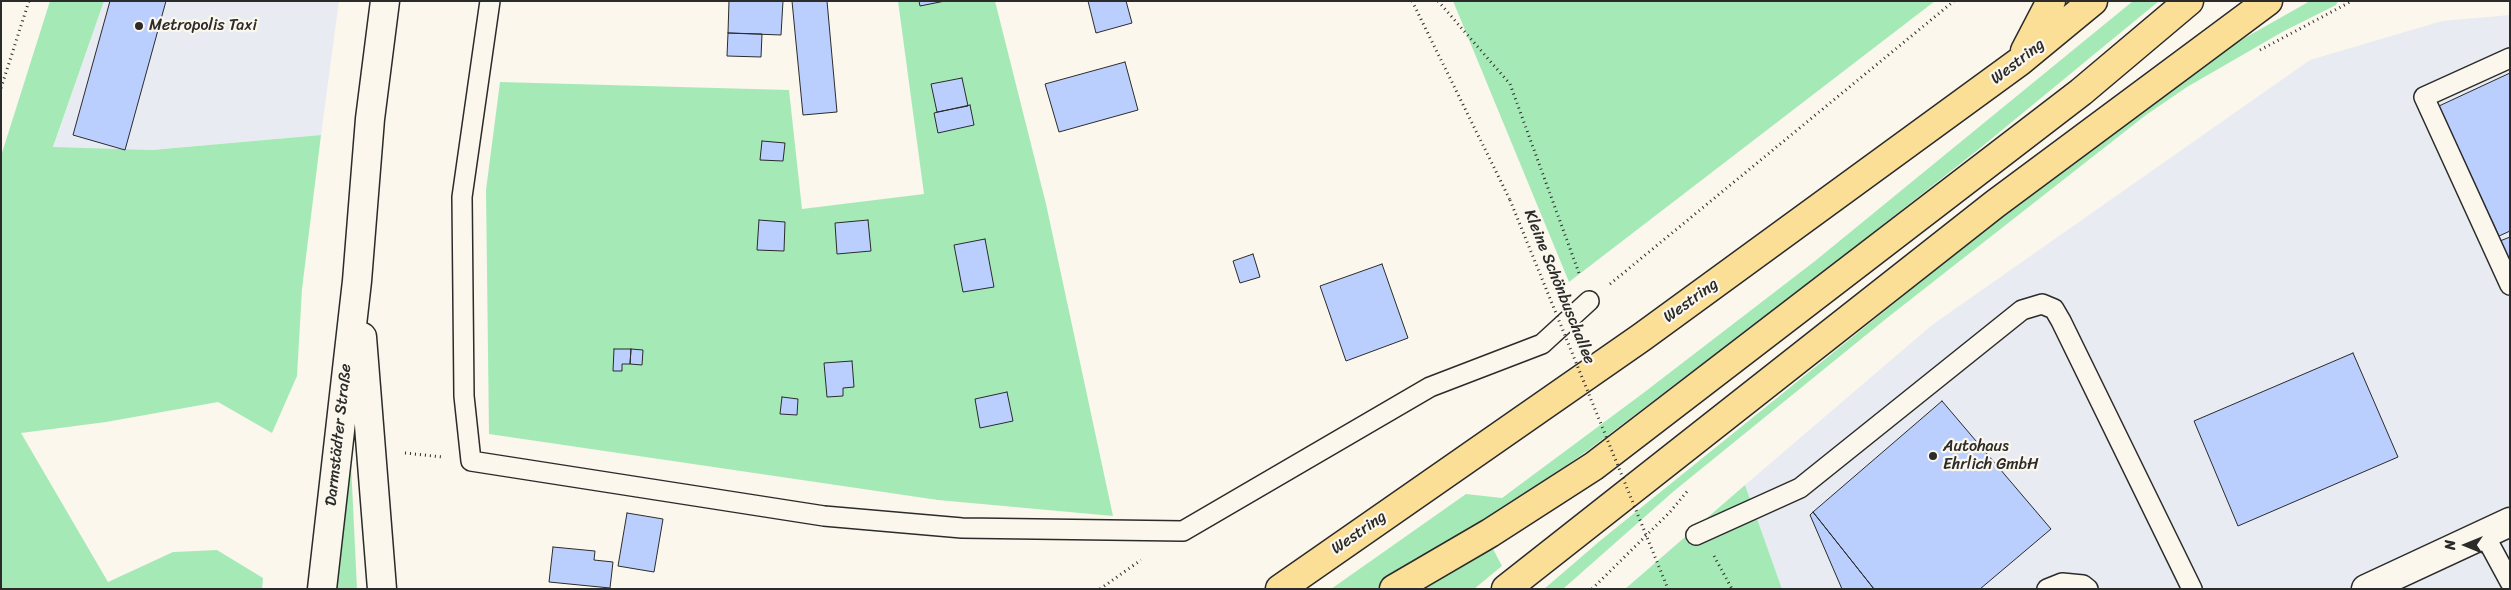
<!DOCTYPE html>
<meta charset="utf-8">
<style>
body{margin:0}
#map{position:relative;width:2511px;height:590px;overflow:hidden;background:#fbf7ec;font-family:Sriracha,sans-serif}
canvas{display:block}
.frame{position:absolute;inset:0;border:2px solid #2b2b2b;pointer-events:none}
.north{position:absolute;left:2441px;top:520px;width:50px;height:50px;-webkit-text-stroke:4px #fbf7ec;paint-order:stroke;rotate:270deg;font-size:14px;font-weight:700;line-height:20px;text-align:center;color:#2b2b2b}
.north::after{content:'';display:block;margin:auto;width:18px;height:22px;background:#2b2b2b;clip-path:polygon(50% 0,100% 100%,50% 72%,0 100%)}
</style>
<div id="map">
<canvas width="2511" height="590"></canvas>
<div class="frame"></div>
<div class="north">N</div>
</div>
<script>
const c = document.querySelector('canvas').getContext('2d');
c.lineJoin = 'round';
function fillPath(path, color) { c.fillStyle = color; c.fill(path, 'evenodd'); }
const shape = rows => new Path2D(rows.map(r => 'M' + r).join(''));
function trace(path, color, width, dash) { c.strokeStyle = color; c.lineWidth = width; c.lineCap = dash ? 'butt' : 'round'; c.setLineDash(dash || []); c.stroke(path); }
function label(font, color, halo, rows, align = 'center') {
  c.font = font + ' Sriracha,sans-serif'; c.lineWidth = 4.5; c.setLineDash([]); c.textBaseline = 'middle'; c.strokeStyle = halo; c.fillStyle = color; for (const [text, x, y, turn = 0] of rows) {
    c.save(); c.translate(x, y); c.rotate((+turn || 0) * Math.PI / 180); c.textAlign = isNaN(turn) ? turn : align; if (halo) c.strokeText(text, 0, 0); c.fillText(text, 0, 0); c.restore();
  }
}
const built = shape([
 [104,1,339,1,321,135,152,150,53,148],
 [2510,15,2510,589,1782,589,1745,485,1932,325,2310,60,2442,21]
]);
const green = shape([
 [50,1,104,1,53,147,152,150,321,135,302,289,297,376,272,433,218,402,106,422,21,433,108,582,173,552,217,550,263,578,262,589,1,589,1,156],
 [898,1,995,1,1046,204,1113,516,938,500,489,434,486,190,500,82,789,90,802,209,924,194],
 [1453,1,1935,1,1569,282],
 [2133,1,2159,1,1979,149,1818,276,1587,451,1466,535,1376,589,1331,589,1466,494,1502,498,1642,394,1815,261],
 [2310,1,2338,1,2336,5,2284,31,2187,87,2146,115,1887,318,1674,491,1563,589,1544,589,1601,540,2146,100,2234,44],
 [350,443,357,589,329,589],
 [1745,485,1782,589,1625,589],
 [1492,547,1502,566,1474,589,1424,589]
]);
const building = shape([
 [110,1,166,1,125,150,73,135,110,1],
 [729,1,783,1,781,35,728,33,729,1],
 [792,1,827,1,837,112,803,115,792,1],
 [919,1,945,1,920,6,919,1],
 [1088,1,1126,1,1132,23,1096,33,1088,1],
 [728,33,762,34,761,57,727,56,728,33],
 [1125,62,1138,110,1059,132,1045,84,1125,62],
 [2510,73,2510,231,2499,236,2439,106,2510,73],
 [962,78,968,106,937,112,931,84,962,78],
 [970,105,974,125,938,133,934,113,970,105],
 [762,141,785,143,783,161,760,160,762,141],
 [759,220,785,222,784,251,757,250,759,220],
 [868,220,871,251,837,254,835,223,868,220],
 [2510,237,2510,263,2500,241,2510,237],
 [985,239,994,287,963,292,954,245,985,239],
 [1253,254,1260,277,1240,283,1233,261,1253,254],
 [1382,264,1408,338,1346,361,1320,286,1382,264],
 [614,349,631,349,630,364,622,364,622,371,613,371,614,349],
 [631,349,643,350,642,365,630,364,631,349],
 [2353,353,2398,457,2238,526,2194,421,2353,353],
 [852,361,854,387,843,388,843,396,827,397,824,363,852,361],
 [1007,392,1013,421,980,428,975,399,1007,392],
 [782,397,798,399,797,415,780,414,782,397],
 [1942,401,2051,529,1980,589,1874,589,1813,512,1942,401],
 [1813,512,1874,589,1842,589,1810,515,1813,512],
 [627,513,663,519,654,572,618,566,627,513],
 [553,547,595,551,594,560,613,562,610,588,549,582,553,547]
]);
const path = shape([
 [1412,1,1510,200],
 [1438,1,1510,84,1580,276],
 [2260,50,2352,1],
 [1,88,29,1],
 [1610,284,1954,1],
 [405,453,443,457],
 [1714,556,1732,589],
 [1100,589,1141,560],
 [1592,589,1670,512,1689,489]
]);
const lane = shape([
 [490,1,462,197,464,396,471,461,824,516,962,528,1183,531,1430,387,1542,344,1589,301],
 [2510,58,2424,97,2510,285],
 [2484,534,2510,582],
 [1696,535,1800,488,2022,310,2042,304,2054,309,2061,321,2192,589],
 [2047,589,2062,583,2083,585,2088,589]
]);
const street = shape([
 [2366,589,2510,522]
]);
const secondary = shape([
 [362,337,382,589],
 [322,589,357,281,370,119,385,1]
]);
const highway = shape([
 [2025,51,2051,1],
 [1280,589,1642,337,2019,62,2093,1],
 [1394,589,1490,533,1594,466,2081,92,2189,1],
 [1506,589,1995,204,2268,1]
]);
const pathBridge = shape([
 [1510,200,1668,589]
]);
const markers = [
 [139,26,5,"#2b2b2b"],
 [1933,456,5,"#2b2b2b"]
];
const poiNames = [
 ["Metropolis Taxi",149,26],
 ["Autohaus",1943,447],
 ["Ehrlich GmbH",1943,465]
];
const streetNames = [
 ["Westring",2018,62,-38],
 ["Kleine Schönbuschallee",1559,287,68],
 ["Westring",1691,301,-36],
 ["Darmstädter Straße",339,435,-84],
 ["Westring",1359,533,-35]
];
fillPath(built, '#e8ebf2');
fillPath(green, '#a5eab6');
fillPath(building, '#bbcfff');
trace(building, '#2b2b2b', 1);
trace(lane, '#2b2b2b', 22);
trace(street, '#2b2b2b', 31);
trace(secondary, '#2b2b2b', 31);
trace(highway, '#2b2b2b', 31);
trace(path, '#2b2b2b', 3, [1, 4]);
trace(lane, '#fbf7ec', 19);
trace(street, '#fbf7ec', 28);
trace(secondary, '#fbf7ec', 28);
trace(highway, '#fbdf96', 28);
trace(pathBridge, '#2b2b2b', 3, [1, 4]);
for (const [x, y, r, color] of markers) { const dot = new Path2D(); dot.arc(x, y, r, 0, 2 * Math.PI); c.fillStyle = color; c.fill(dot); trace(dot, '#fbf7ec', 2); }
label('16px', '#2b2b2b', '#fbf7ec', poiNames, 'left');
label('16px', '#2b2b2b', '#fbf7ec', streetNames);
</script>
